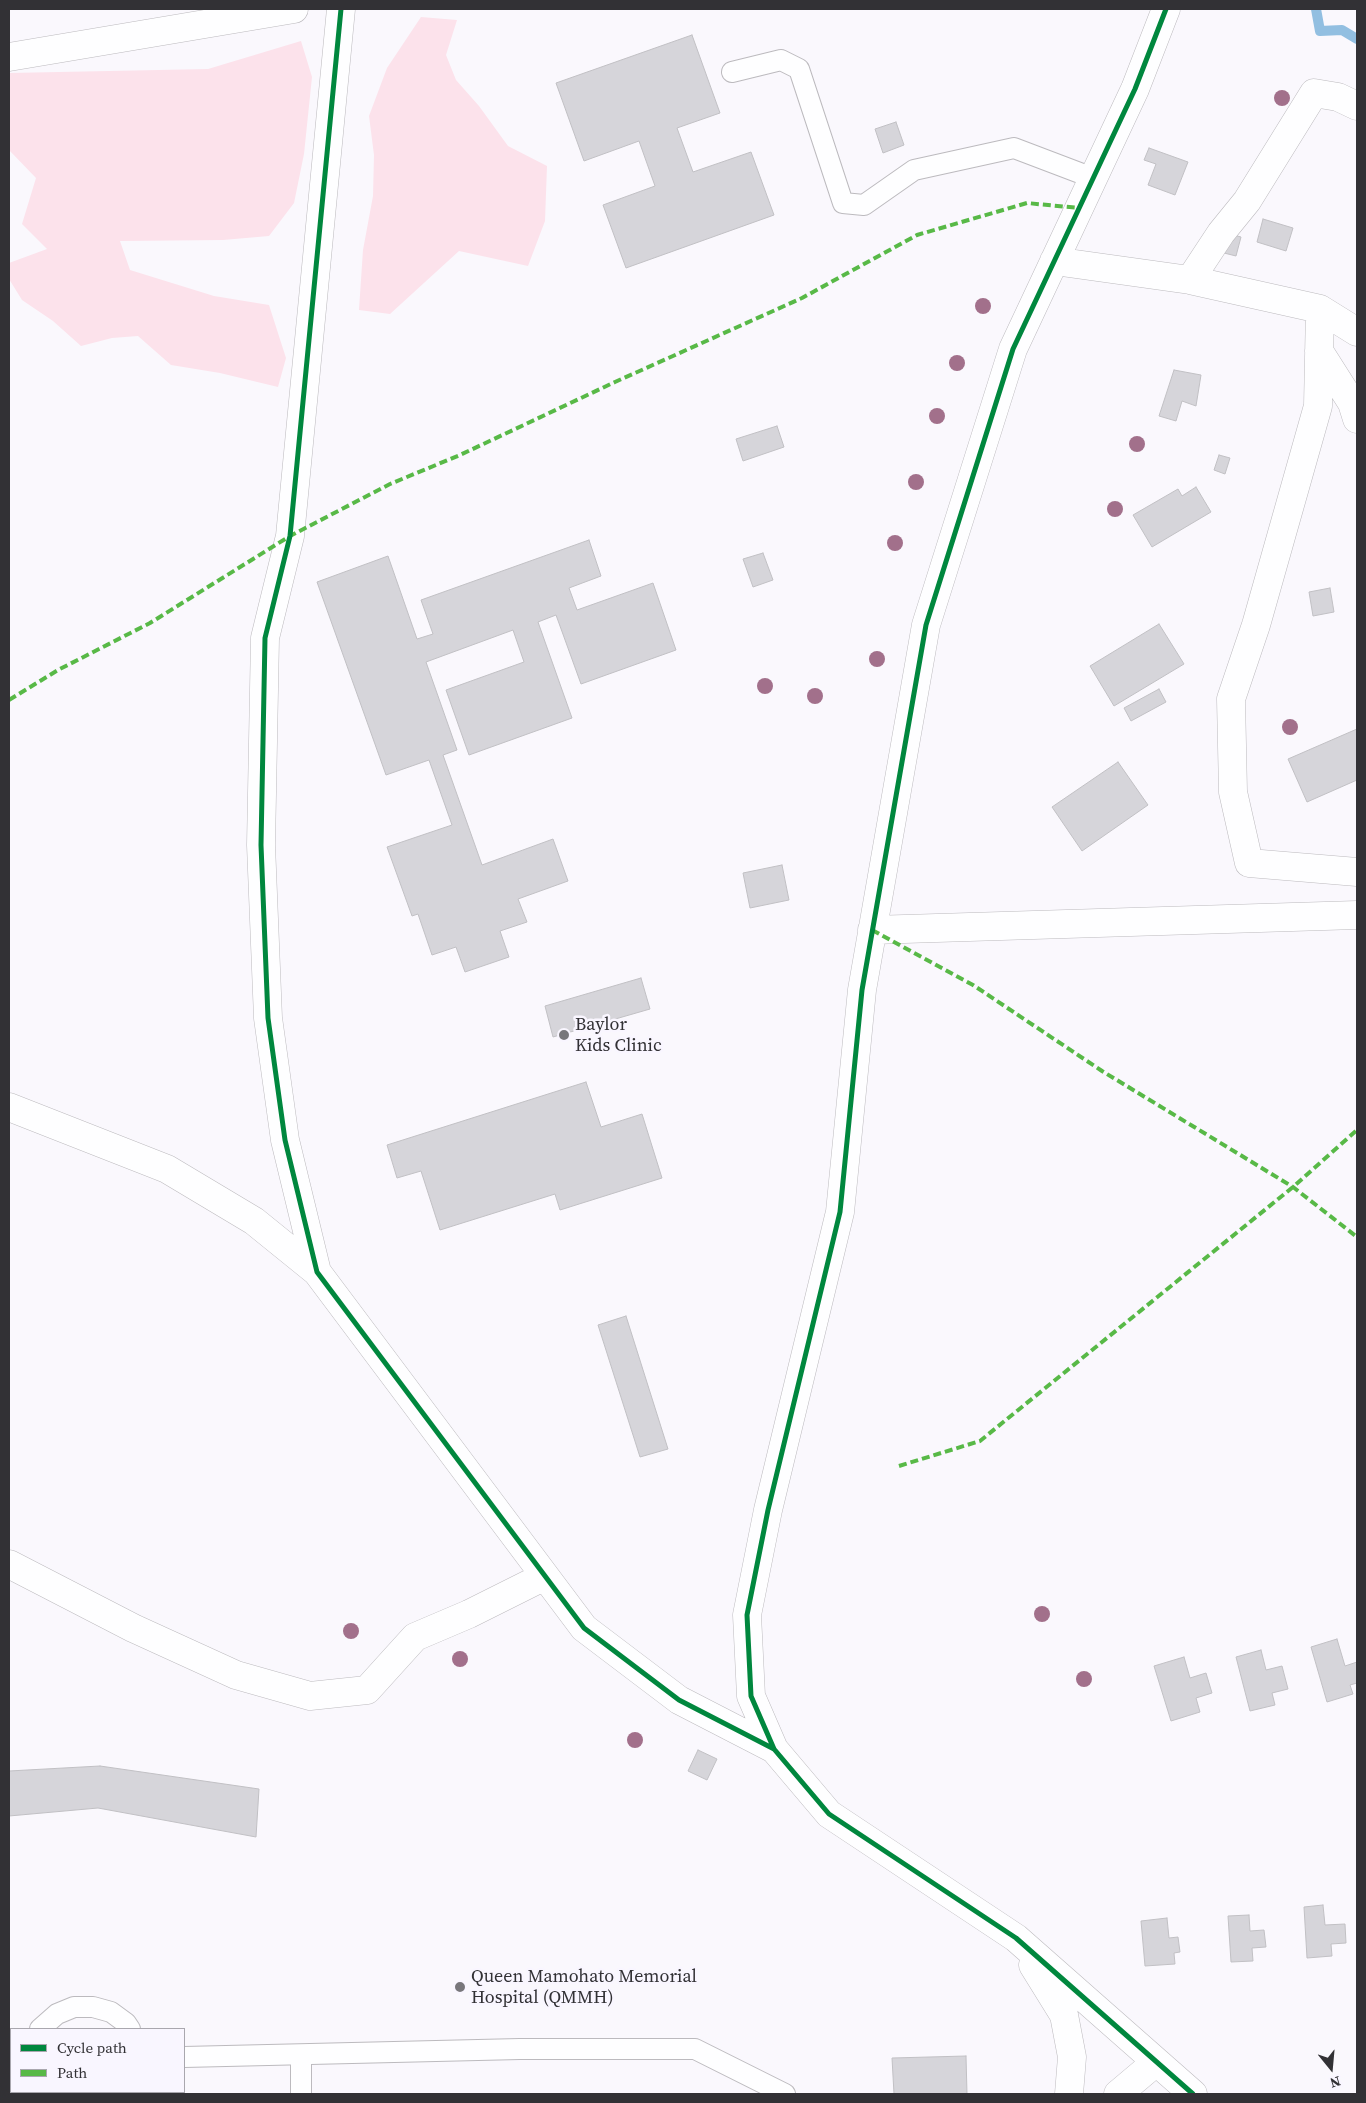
<!DOCTYPE html>
<style>
body{margin:0}
#map{position:relative;width:1366px;height:2103px;overflow:hidden;background:#faf8fd;font-family:"Source Serif 4",serif}
canvas{display:block}
.frame{position:absolute;inset:0;border:10px solid #323135;pointer-events:none}
.legend{position:absolute;left:10px;top:2028px;width:175px;height:65px;box-sizing:border-box;background:#f9f6ff;border:1px solid #a9a7ae;margin:0;padding:6px 9px;list-style:none;font-size:15px;color:#323135}
.legend li{display:flex;align-items:center;gap:10px;height:25px}
.legend b{width:25px;border:1px solid #a9a7ae}
.north{position:absolute;left:1306px;top:2043px;width:50px;height:50px;-webkit-text-stroke:4px #f9f6ff;paint-order:stroke;rotate:163deg;font-size:14px;font-weight:700;line-height:20px;text-align:center;color:#323135}
.north::after{content:'';display:block;margin:auto;width:18px;height:22px;background:#323135;clip-path:polygon(50% 0,100% 100%,50% 72%,0 100%)}
</style>
<div id="map">
<canvas width="1366" height="2103"></canvas>
<div class="frame"></div>
<ul class="legend">
<li><b style="height:6px;background:#00873e"></b>Cycle path</li>
<li><b style="height:6px;background:#58b947"></b>Path</li>
</ul>
<div class="north">N</div>
</div>
<script>
const c = document.querySelector('canvas').getContext('2d');
c.lineJoin = 'round';
function fillPath(path, color) { c.fillStyle = color; c.fill(path, 'evenodd'); }
const shape = rows => new Path2D(rows.map(r => 'M' + r).join(''));
function trace(path, color, width, dash) { c.strokeStyle = color; c.lineWidth = width; c.lineCap = dash ? 'butt' : 'round'; c.setLineDash(dash || []); c.stroke(path); }
function label(font, color, halo, rows, align = 'center') {
  c.font = font + ' "Source Serif 4",serif'; c.lineWidth = 5; c.setLineDash([]); c.textBaseline = 'middle'; c.strokeStyle = halo; c.fillStyle = color; for (const [text, x, y, turn = 0] of rows) {
    c.save(); c.translate(x, y); c.rotate((+turn || 0) * Math.PI / 180); c.textAlign = isNaN(turn) ? turn : align; if (halo) c.strokeText(text, 0, 0); c.fillText(text, 0, 0); c.restore();
  }
}
const green = shape([
 [421,17,457,20,446,55,456,80,479,106,508,146,547,166,545,221,528,266,459,251,390,314,359,310,363,250,373,196,374,155,369,116,387,68],
 [301,41,312,77,304,154,294,203,269,236,223,240,120,241,130,270,214,296,269,305,286,358,278,387,220,373,171,365,138,336,112,338,81,346,53,321,22,300,9,279,9,263,47,249,22,224,36,178,9,150,9,73,208,69]
]);
const stream = shape([
 [1316,9,1320,31,1342,30,1357,39]
]);
const building = shape([
 [692,35,720,113,677,128,693,172,751,152,774,215,626,268,603,205,655,186,639,141,584,161,556,83,692,35],
 [896,122,904,145,883,153,875,129,896,122],
 [1149,148,1188,162,1175,195,1148,185,1156,164,1144,160,1149,148],
 [1263,219,1293,228,1286,251,1257,242,1263,219],
 [1230,234,1241,237,1236,256,1224,253,1230,234],
 [1174,370,1201,375,1196,406,1182,401,1176,421,1159,416,1174,370],
 [777,426,784,447,743,461,736,439,777,426],
 [1219,455,1230,458,1225,474,1214,470,1219,455],
 [1196,487,1211,512,1152,547,1133,515,1178,489,1182,496,1196,487],
 [589,540,601,576,569,588,577,610,653,583,676,650,581,684,556,615,538,622,572,718,469,755,446,690,524,662,513,630,426,662,457,750,443,755,482,865,553,839,568,881,518,899,527,922,500,931,509,957,465,972,456,947,432,955,418,914,412,916,387,847,452,825,429,760,386,775,317,582,388,556,417,639,433,634,421,600,589,540],
 [763,553,773,580,753,587,743,559,763,553],
 [1330,588,1334,612,1313,616,1309,592,1330,588],
 [1159,624,1184,664,1114,706,1090,666,1159,624],
 [1159,689,1166,702,1131,721,1124,708,1159,689],
 [1357,729,1357,780,1307,802,1288,759,1357,729],
 [1118,762,1148,805,1082,851,1052,807,1118,762],
 [782,865,789,900,750,908,743,873,782,865],
 [641,978,650,1009,553,1037,545,1006,641,978],
 [586,1082,601,1127,642,1114,662,1178,560,1210,555,1194,440,1230,421,1171,397,1178,387,1145,586,1082],
 [626,1316,668,1449,640,1457,598,1325,626,1316],
 [1337,1639,1345,1666,1357,1662,1357,1683,1350,1685,1353,1694,1327,1702,1311,1647,1337,1639],
 [1261,1650,1266,1670,1282,1666,1288,1689,1272,1693,1275,1705,1250,1711,1236,1657,1261,1650],
 [1184,1657,1190,1678,1206,1673,1212,1693,1196,1698,1200,1712,1171,1721,1154,1666,1184,1657],
 [698,1750,717,1759,707,1780,688,1771,698,1750],
 [100,1766,259,1789,256,1837,98,1808,9,1816,9,1771,100,1766],
 [1323,1905,1325,1925,1345,1924,1346,1943,1331,1944,1332,1956,1307,1958,1304,1907,1323,1905],
 [1249,1915,1250,1931,1264,1930,1266,1947,1252,1948,1253,1961,1231,1962,1228,1916,1249,1915],
 [1167,1918,1169,1938,1178,1937,1180,1952,1174,1953,1175,1964,1145,1966,1141,1921,1167,1918],
 [966,2056,967,2094,894,2094,892,2058,966,2056]
]);
const lane = shape([
 [732,72,781,60,799,69,843,203,864,205,914,170,1014,148,1093,178],
 [40,2029,57,2014,74,2007,93,2007,111,2012,126,2023,130,2029],
 [301,2055,301,2094],
 [184,2057,520,2049,695,2049,785,2094],
 [9,2062,11,2062],
 [38,2092,39,2094],
 [131,2094,133,2092]
]);
const street = shape([
 [341,9,290,536,265,638,261,845,268,1018,285,1140,317,1272,584,1628,679,1700,774,1749],
 [1166,9,1135,89,1013,349,926,625,862,990,840,1212,768,1510,747,1615,751,1696,774,1749,829,1814,1016,1938,1193,2094],
 [9,57,294,9],
 [1054,261,1190,280,1320,309,1357,332],
 [1190,280,1221,233,1247,201,1314,93,1338,97,1357,106],
 [1320,309,1318,406,1256,625,1231,699,1233,792,1249,863,1357,872],
 [1319,351,1352,403,1357,419],
 [872,930,1357,915],
 [9,1107,167,1169,254,1221,317,1272],
 [9,1564,133,1628,236,1675,310,1696,367,1690,415,1637,469,1614,545,1576],
 [1033,1965,1064,2015,1072,2057,1069,2094],
 [1118,2094,1156,2062]
]);
const quiet = shape([
 [9,700,58,670,150,623,290,536,390,484,460,455,615,382,802,298,917,235,1027,203,1079,208],
 [872,930,973,985,1102,1071,1293,1187,1357,1237],
 [899,1466,980,1441,1293,1187,1357,1130]
]);
const cycleway = shape([
 [341,9,290,536,265,638,261,845,268,1018,285,1140,317,1272,584,1628,679,1700,774,1749],
 [1166,9,1135,89,1013,349,926,625,862,990,840,1212,768,1510,747,1615,751,1696,774,1749,829,1814,1016,1938,1193,2094]
]);
const trees = [
 [1282,98],
 [983,306],
 [957,363],
 [937,416],
 [1137,444],
 [916,482],
 [1115,509],
 [895,543],
 [877,659],
 [765,686],
 [815,696],
 [1290,727],
 [1042,1614],
 [351,1631],
 [460,1659],
 [1084,1679],
 [635,1740]
];
const markers = [
 [564,1035,6,"#78777b"],
 [460,1987,6,"#78777b"]
];
const poiNames = [
 ["Baylor",575,1025],
 ["Kids Clinic",575,1046],
 ["Queen Mamohato Memorial",471,1977],
 ["Hospital (QMMH)",471,1998]
];
fillPath(green, '#fce2eb');
trace(stream, '#92bfe1', 10);
fillPath(building, '#d6d5da');
trace(building, '#c1c0c4', 1);
trace(lane, '#bcbabe', 22);
trace(street, '#bcbabe', 29);
trace(lane, '#fefeff', 20);
trace(street, '#fefeff', 28);
trace(quiet, '#58b947', 4, [8, 4]);
trace(cycleway, '#00873e', 5);
c.fillStyle = '#a2708b';
for (const [x, y] of trees) { c.beginPath(); c.arc(x, y, 8, 0, 2 * Math.PI); c.fill(); }
for (const [x, y, r, color] of markers) { const dot = new Path2D(); dot.arc(x, y, r, 0, 2 * Math.PI); c.fillStyle = color; c.fill(dot); trace(dot, '#f9f6ff', 2); }
label('18px', '#323135', '#f9f6ff', poiNames, 'left');
</script>
